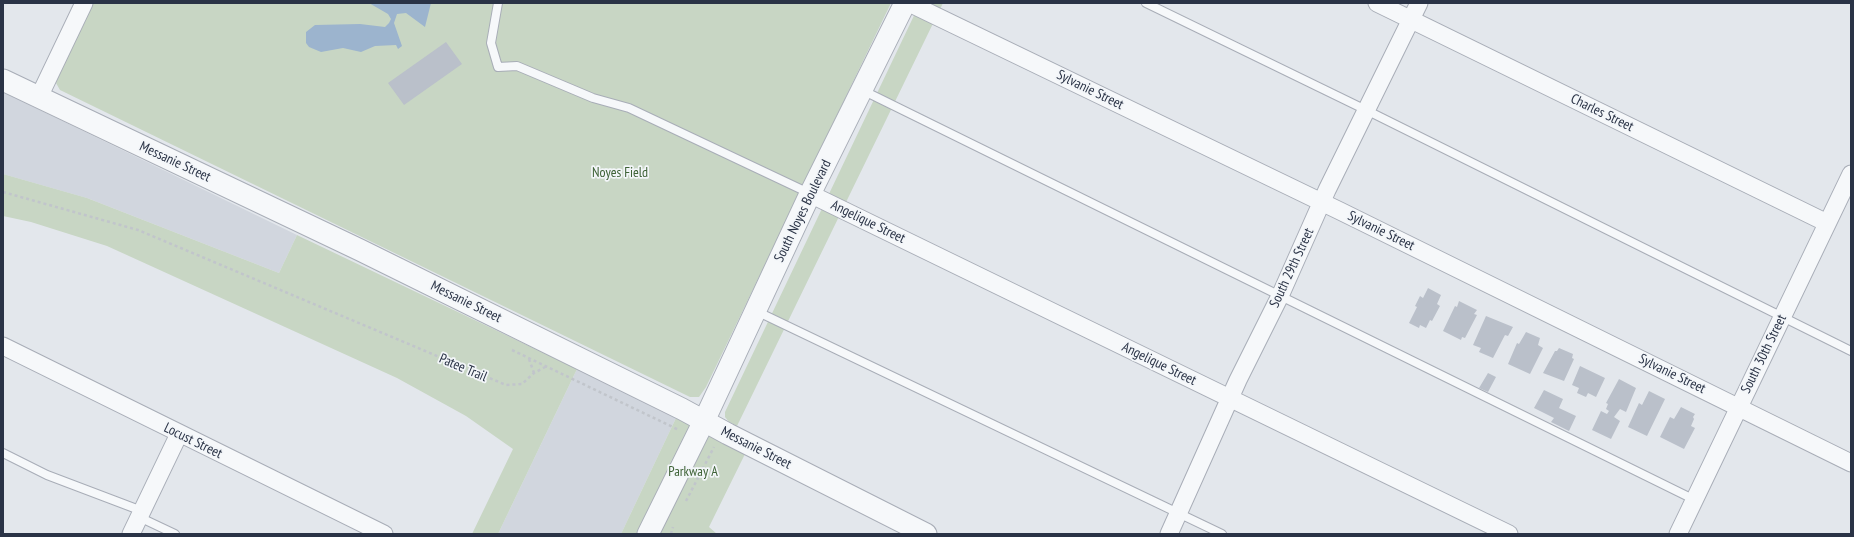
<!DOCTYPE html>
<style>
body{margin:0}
#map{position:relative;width:1854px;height:537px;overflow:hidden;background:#e3e7ec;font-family:"PT Sans Narrow",sans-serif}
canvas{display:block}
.frame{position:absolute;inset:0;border:4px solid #2a3346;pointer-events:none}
</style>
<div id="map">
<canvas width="1854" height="537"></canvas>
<div class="frame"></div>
</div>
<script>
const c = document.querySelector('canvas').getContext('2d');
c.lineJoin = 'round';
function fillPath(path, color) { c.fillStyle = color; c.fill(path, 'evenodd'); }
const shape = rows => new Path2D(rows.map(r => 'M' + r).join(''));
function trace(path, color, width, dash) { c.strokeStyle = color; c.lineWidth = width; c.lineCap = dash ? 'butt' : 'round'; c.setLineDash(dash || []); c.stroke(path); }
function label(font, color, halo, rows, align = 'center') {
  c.font = font + ' "PT Sans Narrow",sans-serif'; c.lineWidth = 3.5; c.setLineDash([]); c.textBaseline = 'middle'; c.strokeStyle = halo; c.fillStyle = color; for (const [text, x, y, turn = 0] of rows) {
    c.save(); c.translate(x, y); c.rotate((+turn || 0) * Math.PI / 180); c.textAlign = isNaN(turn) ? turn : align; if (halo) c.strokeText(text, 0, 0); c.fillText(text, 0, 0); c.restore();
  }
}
const built = shape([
 [3,92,297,235,279,273,87,198,3,174],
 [577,369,676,418,621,534,498,534]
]);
const green = shape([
 [93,3,891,3,706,387,699,397,690,397,60,90,56,83,59,74],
 [920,3,943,3,737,426,729,422,725,417,725,412],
 [3,174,87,198,279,273,297,235,577,369,498,534,472,534,513,449,466,416,397,378,107,246,31,222,3,216],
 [676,418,745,454,709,527,717,534,621,534]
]);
const water = shape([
 [369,3,431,3,425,27,406,13,397,14,394,23,402,46,398,49,396,45,375,46,361,52,343,48,321,52,309,47,306,43,306,32,315,25,360,24,385,27,389,23,391,19,388,14]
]);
const building = shape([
 [446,42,462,64,404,105,388,83],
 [1428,288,1441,295,1437,304,1440,306,1432,321,1430,320,1426,328,1420,325,1419,328,1409,323,1417,307,1415,306,1420,296,1423,298],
 [1459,301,1477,310,1474,314,1477,315,1465,338,1462,337,1461,340,1443,331,1455,306,1457,307],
 [1486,316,1513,327,1508,336,1505,335,1493,358,1479,352,1481,348,1473,345],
 [1526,332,1540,338,1538,345,1543,348,1530,374,1508,364,1517,343,1519,344],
 [1559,348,1573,354,1572,358,1574,359,1564,381,1543,373,1555,351,1557,351],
 [1580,366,1605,378,1596,397,1588,393,1586,397,1577,393,1579,388,1572,385],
 [1488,373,1496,377,1488,392,1479,388],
 [1619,379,1636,388,1626,412,1620,409,1614,417,1620,421,1611,439,1592,430,1601,411,1607,414,1609,411,1606,409,1608,404,1606,403],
 [1544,390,1563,399,1559,408,1576,416,1569,431,1551,422,1554,418,1534,408],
 [1649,391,1665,399,1647,436,1628,427,1639,403,1642,405],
 [1681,407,1695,414,1693,417,1694,419,1691,426,1695,428,1684,449,1660,437,1670,417,1674,419]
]);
const path = shape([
 [3,192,138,230,506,385,522,384,534,373,547,366],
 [512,350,679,430],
 [529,359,534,373],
 [686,501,714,447],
 [671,534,673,527]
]);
const service = shape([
 [498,3,491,43,498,67,517,66,593,98,629,108,809,193],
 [1146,3,1366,110,1851,351],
 [862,90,1695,500],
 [756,311,1222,534],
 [3,453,47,475,142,511],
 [139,517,175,534]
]);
const minor = shape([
 [909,3,1340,211,1851,463],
 [1377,3,1827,223],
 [39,97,84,3],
 [810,194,1509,534],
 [3,346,384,534],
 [131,534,179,434],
 [1169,534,1238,380,1280,296,1327,190,1419,3],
 [1678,534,1851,174]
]);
const tertiary = shape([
 [3,80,360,250,682,409,728,434,926,534],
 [648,534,704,421,810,194,905,3]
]);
const streetNames = [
 ["Sylvanie Street",1090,90,26],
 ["Charles Street",1602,113,26],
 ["Messanie Street",175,162,25],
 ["South Noyes Boulevard",803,211,-64],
 ["Angelique Street",868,222,26],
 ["Sylvanie Street",1381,231,26],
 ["South 29th Street",1292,268,-65],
 ["Messanie Street",466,302,26],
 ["South 30th Street",1764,354,-64],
 ["Angelique Street",1159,364,26],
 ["Patee Trail",463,368,23],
 ["Sylvanie Street",1672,374,26],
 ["Locust Street",193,441,26],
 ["Messanie Street",756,448,27]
];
const parkNames = [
 ["Noyes Field",620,173],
 ["Parkway A",693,472]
];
fillPath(built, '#d1d6de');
fillPath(green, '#c8d6c4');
fillPath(water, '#9cb4ce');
fillPath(building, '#bac0ca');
trace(service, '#a8adb7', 10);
trace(minor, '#a8adb7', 19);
trace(tertiary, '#a8adb7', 23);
trace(path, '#c1c5cb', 2.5, [3, 3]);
trace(service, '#f6f8fa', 8);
trace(minor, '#f6f8fa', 17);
trace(tertiary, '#f6f8fa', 21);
label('14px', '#2a3346', '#f3f6f9', streetNames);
label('14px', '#3e6236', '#f3f6f9', parkNames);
</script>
